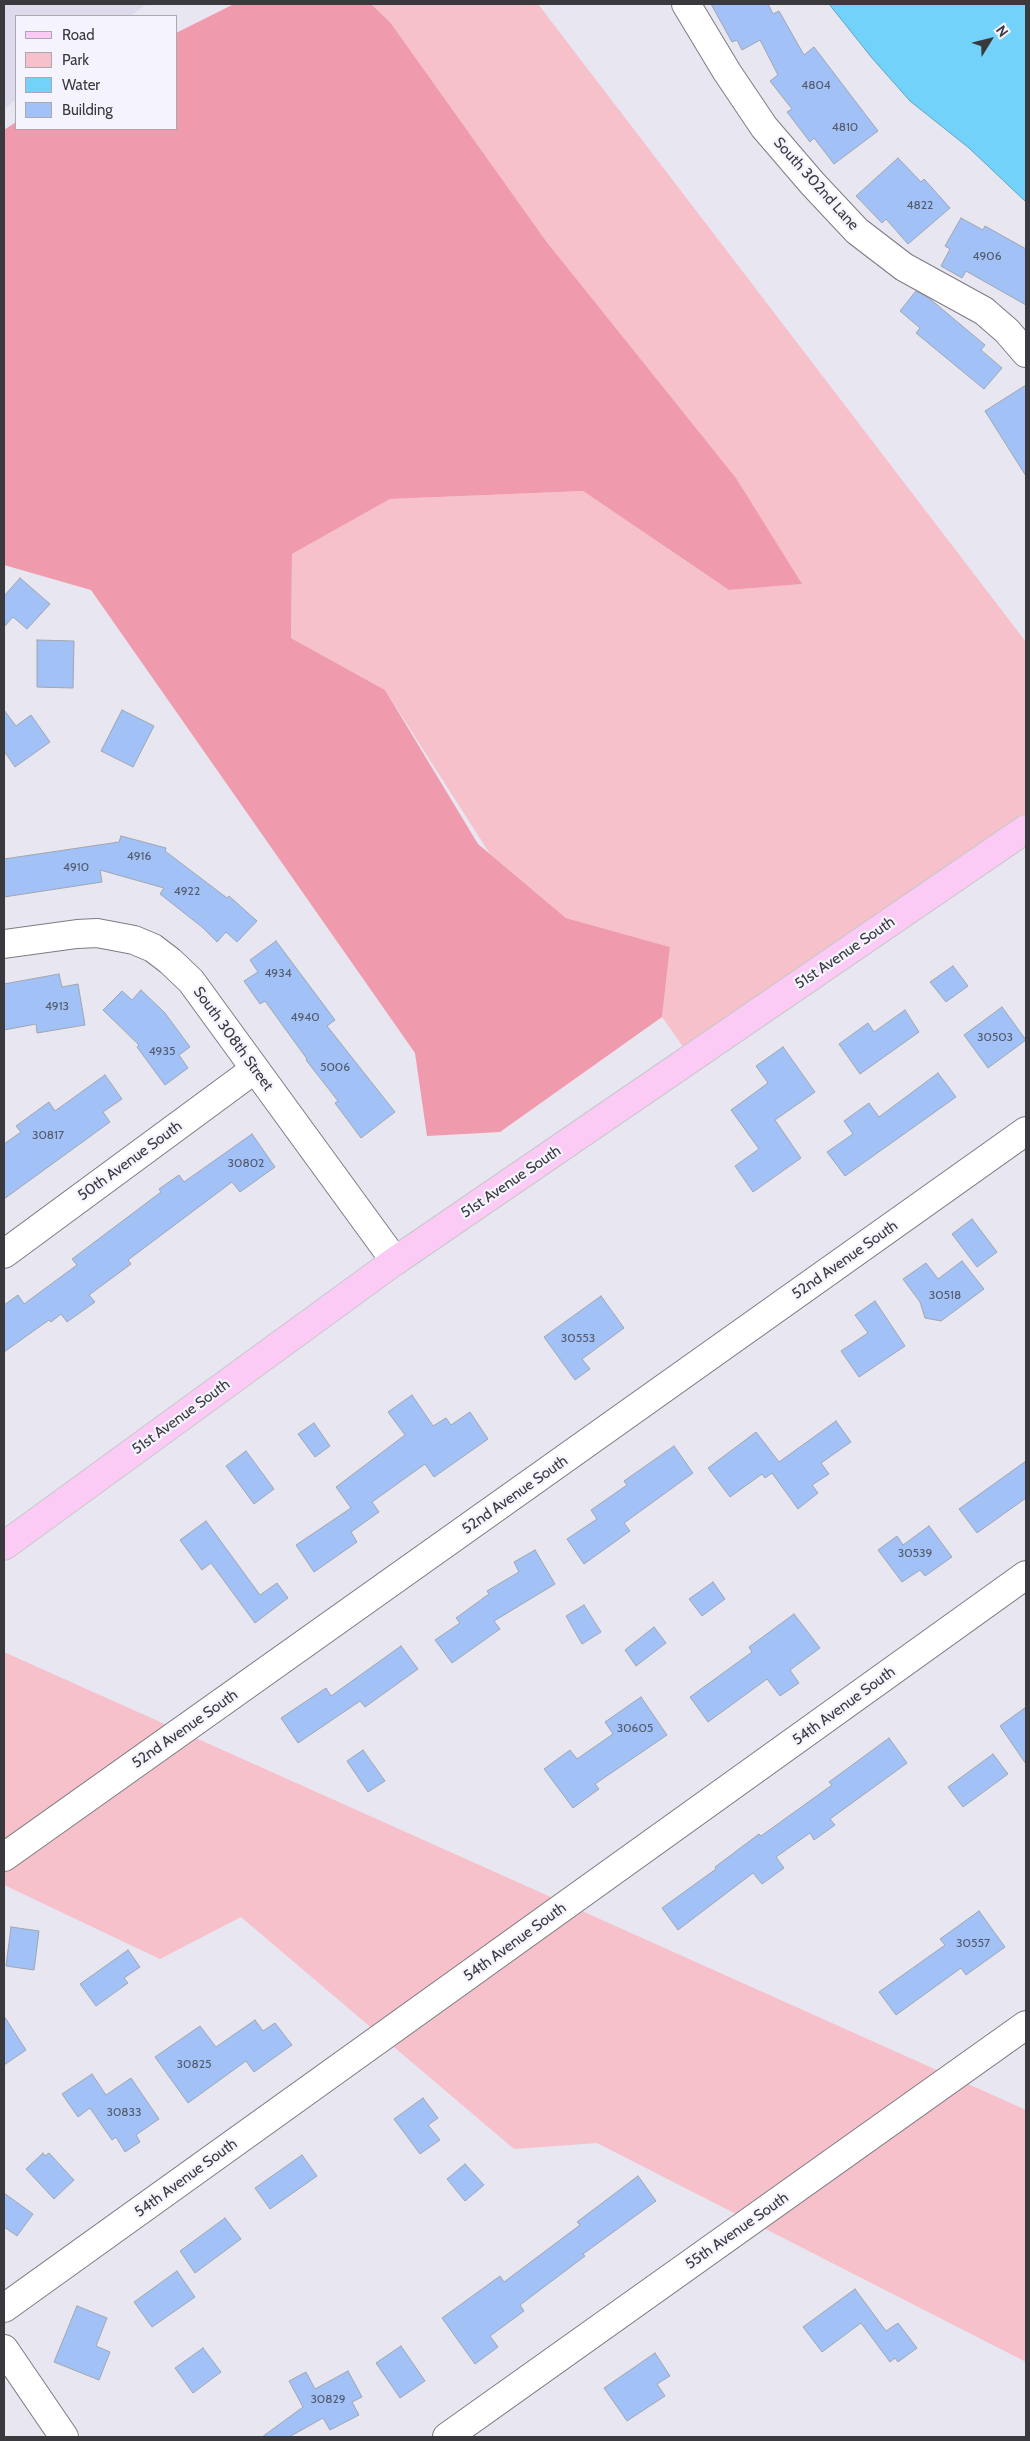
<!DOCTYPE html>
<style>
body{margin:0}
#map{position:relative;width:1030px;height:2441px;overflow:hidden;background:#e8e6f0;font-family:Cabin,sans-serif}
canvas{display:block}
.frame{position:absolute;inset:0;border:5px solid #3a393d;pointer-events:none}
.legend{position:absolute;left:15px;top:15px;width:162px;height:115px;box-sizing:border-box;background:#f5f3fe;border:1px solid #aaa9b1;margin:0;padding:6px 9px;list-style:none;font-size:15px;color:#3a393d}
.legend li{display:flex;align-items:center;gap:10px;height:25px}
.legend b{width:25px;border:1px solid #aaa9b1}
.north{position:absolute;left:965px;top:15px;width:50px;height:50px;-webkit-text-stroke:4px #f5f3fe;paint-order:stroke;rotate:54deg;font-size:14px;font-weight:700;line-height:20px;text-align:center;color:#3a393d}
.north::after{content:'';display:block;margin:auto;width:18px;height:22px;background:#3a393d;clip-path:polygon(50% 0,100% 100%,50% 72%,0 100%)}
</style>
<div id="map">
<canvas width="1030" height="2441"></canvas>
<div class="frame"></div>
<ul class="legend">
<li><b style="height:6px;background:#fbcbf5"></b>Road</li>
<li><b style="height:14px;background:#f6c1cb"></b>Park</li>
<li><b style="height:14px;background:#72d2f9"></b>Water</li>
<li><b style="height:14px;background:#a1c1f7"></b>Building</li>
</ul>
<div class="north">N</div>
</div>
<script>
const c = document.querySelector('canvas').getContext('2d');
c.lineJoin = 'round';
function fillPath(path, color) { c.fillStyle = color; c.fill(path, 'evenodd'); }
const shape = rows => new Path2D(rows.map(r => 'M' + r).join(''));
function trace(path, color, width, dash) { c.strokeStyle = color; c.lineWidth = width; c.lineCap = dash ? 'butt' : 'round'; c.setLineDash(dash || []); c.stroke(path); }
function label(font, color, halo, rows, align = 'center') {
  c.font = font + ' Cabin,sans-serif'; c.lineWidth = 4.5; c.setLineDash([]); c.textBaseline = 'middle'; c.strokeStyle = halo; c.fillStyle = color; for (const [text, x, y, turn = 0] of rows) {
    c.save(); c.translate(x, y); c.rotate((+turn || 0) * Math.PI / 180); c.textAlign = isNaN(turn) ? turn : align; if (halo) c.strokeText(text, 0, 0); c.fillText(text, 0, 0); c.restore();
  }
}
const built = shape([
 [4,4,147,4,130,16,16,16,16,100,4,109]
]);
const green = shape([
 [371,4,538,4,1026,642,1026,828,691,1058,662,1017,670,947,566,918,490,854,385,690,291,638,292,554,390,499,583,491,729,590,801,584,736,478,546,241,390,22],
 [4,1652,1026,2110,1026,2362,597,2143,514,2149,241,1917,160,1959,4,1885]
]);
const forest = shape([
 [234,4,371,4,390,22,546,241,736,478,802,584,729,590,583,491,390,499,292,554,291,638,385,690,478,844,566,918,670,947,662,1017,500,1132,427,1136,415,1053,91,590,4,565,4,130,16,122,16,129,176,129,176,33]
]);
const water = shape([
 [829,4,1026,4,1026,202,969,148,910,101,872,58,829,4]
]);
const building = shape([
 [711,4,768,4,773,14,779,11,804,55,814,47,878,131,834,164,814,138,810,142,787,112,792,109,770,81,778,75,760,40,742,50,737,40,732,42,711,4],
 [898,158,921,182,924,179,950,208,908,244,886,219,882,223,856,196,898,158],
 [961,218,983,230,985,226,1026,249,1026,305,966,271,962,278,941,266,950,249,945,246,961,218],
 [916,291,930,299,985,345,981,350,1002,368,984,389,916,333,920,328,900,311,916,291],
 [1026,385,1026,476,985,411,1026,385],
 [20,578,50,604,27,629,13,617,4,627,4,596,20,578],
 [37,640,74,641,73,688,37,687,37,640],
 [4,710,16,726,31,715,50,742,15,767,4,751,4,710],
 [122,710,154,726,133,767,101,751,122,710],
 [121,836,166,848,165,851,227,898,229,896,257,921,237,942,226,932,217,942,202,927,160,894,164,888,100,870,102,882,4,897,4,859,119,842,121,836],
 [276,941,335,1020,327,1026,395,1112,361,1138,335,1103,338,1101,306,1060,307,1059,265,1001,260,1004,244,981,258,972,250,960,276,941],
 [953,966,968,986,946,1002,930,982,953,966],
 [59,974,62,987,78,984,85,1025,37,1033,36,1024,4,1030,4,984,59,974],
 [141,990,165,1013,190,1047,179,1055,188,1068,165,1085,137,1047,139,1045,103,1010,122,991,132,1000,141,990],
 [1002,1007,1026,1040,988,1068,964,1035,1002,1007],
 [905,1010,919,1032,860,1074,839,1044,868,1023,874,1032,905,1010],
 [783,1047,815,1092,775,1120,801,1158,753,1192,735,1166,759,1149,731,1110,768,1083,756,1066,783,1047],
 [938,1073,956,1097,845,1176,827,1152,853,1134,844,1121,869,1103,879,1117,938,1073],
 [105,1075,122,1099,103,1112,110,1122,4,1199,4,1144,21,1132,16,1126,49,1102,55,1111,105,1075],
 [252,1134,275,1167,240,1192,232,1182,128,1260,131,1264,89,1295,95,1302,67,1322,61,1314,51,1322,49,1320,4,1352,4,1305,18,1295,24,1304,77,1265,72,1259,161,1192,159,1189,179,1175,184,1182,252,1134],
 [972,1219,997,1252,977,1267,952,1234,972,1219],
 [962,1261,984,1289,941,1321,925,1318,920,1302,903,1279,926,1263,938,1279,962,1261],
 [601,1296,624,1328,582,1359,590,1369,575,1380,544,1337,601,1296],
 [875,1301,905,1346,859,1377,841,1351,868,1333,855,1315,875,1301],
 [412,1395,433,1426,446,1418,451,1425,470,1412,488,1439,434,1477,425,1464,372,1502,379,1512,351,1532,357,1542,314,1572,296,1545,351,1508,336,1487,405,1435,388,1412,412,1395],
 [836,1421,851,1442,821,1463,829,1474,812,1485,818,1493,798,1509,772,1473,765,1478,762,1474,730,1497,708,1468,756,1432,779,1462,836,1421],
 [314,1423,330,1446,315,1457,298,1434,314,1423],
 [674,1446,693,1473,624,1523,630,1531,584,1564,567,1539,597,1519,591,1510,627,1485,624,1481,674,1446],
 [246,1451,274,1489,254,1504,226,1466,246,1451],
 [1026,1461,1026,1498,977,1533,959,1509,1026,1461],
 [206,1521,260,1595,277,1583,288,1598,255,1623,211,1563,202,1570,180,1540,206,1521],
 [929,1526,952,1557,925,1576,920,1570,902,1582,878,1550,897,1536,903,1545,929,1526],
 [535,1550,555,1584,494,1621,500,1629,452,1663,435,1640,460,1623,456,1618,489,1594,487,1591,519,1572,514,1562,535,1550],
 [713,1582,725,1599,702,1616,689,1599,713,1582],
 [584,1605,601,1632,582,1644,566,1616,584,1605],
 [794,1614,820,1648,790,1670,799,1683,780,1696,767,1679,708,1722,690,1697,752,1652,749,1647,794,1614],
 [654,1627,666,1643,636,1666,625,1650,654,1627],
 [401,1646,418,1669,365,1707,360,1701,298,1743,281,1718,326,1688,331,1696,401,1646],
 [641,1697,667,1735,595,1784,599,1789,573,1808,544,1769,570,1750,577,1759,613,1734,605,1722,641,1697],
 [1026,1707,1026,1764,1000,1726,1026,1707],
 [889,1738,907,1763,830,1819,835,1825,814,1840,810,1833,776,1857,784,1868,762,1884,753,1873,678,1930,662,1908,716,1869,715,1867,759,1834,761,1836,832,1785,829,1782,889,1738],
 [363,1750,385,1781,368,1792,347,1761,363,1750],
 [993,1754,1008,1774,963,1807,948,1787,993,1754],
 [979,1911,1005,1947,966,1975,961,1968,896,2015,879,1992,945,1945,940,1939,979,1911],
 [11,1927,39,1931,34,1970,6,1966,11,1927],
 [128,1950,140,1967,124,1978,128,1983,96,2006,80,1984,128,1950],
 [4,2016,26,2050,4,2065,4,2016],
 [255,2020,263,2031,275,2023,292,2045,254,2072,246,2061,188,2103,155,2057,200,2026,216,2047,255,2020],
 [92,2074,106,2095,131,2078,159,2119,136,2135,140,2142,125,2152,116,2137,112,2140,90,2108,78,2117,62,2094,92,2074],
 [423,2098,438,2118,428,2125,440,2140,420,2154,394,2119,423,2098],
 [43,2153,45,2156,49,2153,74,2180,54,2199,26,2169,43,2153],
 [302,2155,317,2176,270,2209,255,2188,302,2155],
 [465,2164,484,2185,465,2201,447,2179,465,2164],
 [638,2176,656,2201,583,2254,585,2256,520,2305,524,2311,490,2336,498,2347,475,2364,442,2318,500,2276,504,2282,580,2225,577,2222,638,2176],
 [4,2193,33,2214,17,2236,4,2227,4,2193],
 [225,2218,241,2239,195,2273,180,2251,225,2218],
 [177,2271,195,2297,152,2327,134,2302,177,2271],
 [855,2289,886,2331,898,2323,917,2348,898,2362,895,2358,890,2362,861,2323,822,2352,803,2327,855,2289],
 [77,2306,107,2318,96,2346,110,2352,99,2380,54,2362,77,2306],
 [401,2346,425,2381,400,2398,376,2363,401,2346],
 [203,2348,221,2372,193,2393,175,2368,203,2348],
 [655,2353,670,2376,657,2384,665,2396,627,2421,604,2388,655,2353],
 [348,2371,362,2397,352,2402,359,2415,330,2430,323,2418,289,2437,262,2437,303,2407,289,2381,306,2372,315,2389,348,2371]
]);
const minor = shape([
 [686,4,727,72,764,127,812,183,857,231,904,267,984,311,1007,331,1026,353],
 [4,944,77,934,97,933,134,940,153,948,170,961,191,981,395,1261],
 [4,1254,255,1069],
 [4,1857,1026,1131],
 [4,2308,1026,1575],
 [4,2349,64,2437],
 [447,2437,1026,2025]
]);
const major = shape([
 [4,1546,395,1261,1026,829]
]);
const numberNames = [
 ["4804",816,85],
 ["4810",845,127],
 ["4822",920,205],
 ["4906",987,256],
 ["4916",139,856],
 ["4910",76,867],
 ["4922",187,891],
 ["4934",278,973],
 ["4913",57,1006],
 ["4940",305,1017],
 ["30503",995,1037],
 ["4935",162,1051],
 ["5006",335,1067],
 ["30817",48,1135],
 ["30802",246,1163],
 ["30518",945,1295],
 ["30553",578,1338],
 ["30539",915,1553],
 ["30605",635,1728],
 ["30557",973,1943],
 ["30825",194,2064],
 ["30833",124,2112],
 ["30829",328,2399]
];
const streetNames = [
 ["South 302nd Lane",816,184,48],
 ["51st Avenue South",845,953,-34],
 ["South 308th Street",233,1039,54],
 ["50th Avenue South",130,1161,-36],
 ["51st Avenue South",511,1182,-34],
 ["52nd Avenue South",845,1260,-35],
 ["51st Avenue South",181,1417,-36],
 ["52nd Avenue South",515,1495,-35],
 ["54th Avenue South",844,1706,-36],
 ["52nd Avenue South",185,1729,-35],
 ["54th Avenue South",515,1942,-36],
 ["54th Avenue South",186,2178,-36],
 ["55th Avenue South",737,2231,-35]
];
fillPath(built, '#dedaec');
fillPath(green, '#f6c1cb');
fillPath(forest, '#f09aad');
fillPath(water, '#72d2f9');
trace(water, '#61a4c1', 1);
fillPath(building, '#a1c1f7');
trace(building, '#a0a6af', 1);
trace(minor, '#7d7b85', 30);
trace(major, '#c8c8c9', 30);
trace(minor, '#fff', 28);
trace(major, '#fbcbf5', 28);
label('12px', '#545b6c', null, numberNames);
label('15px', '#3a393d', '#f5f3fe', streetNames);
</script>
